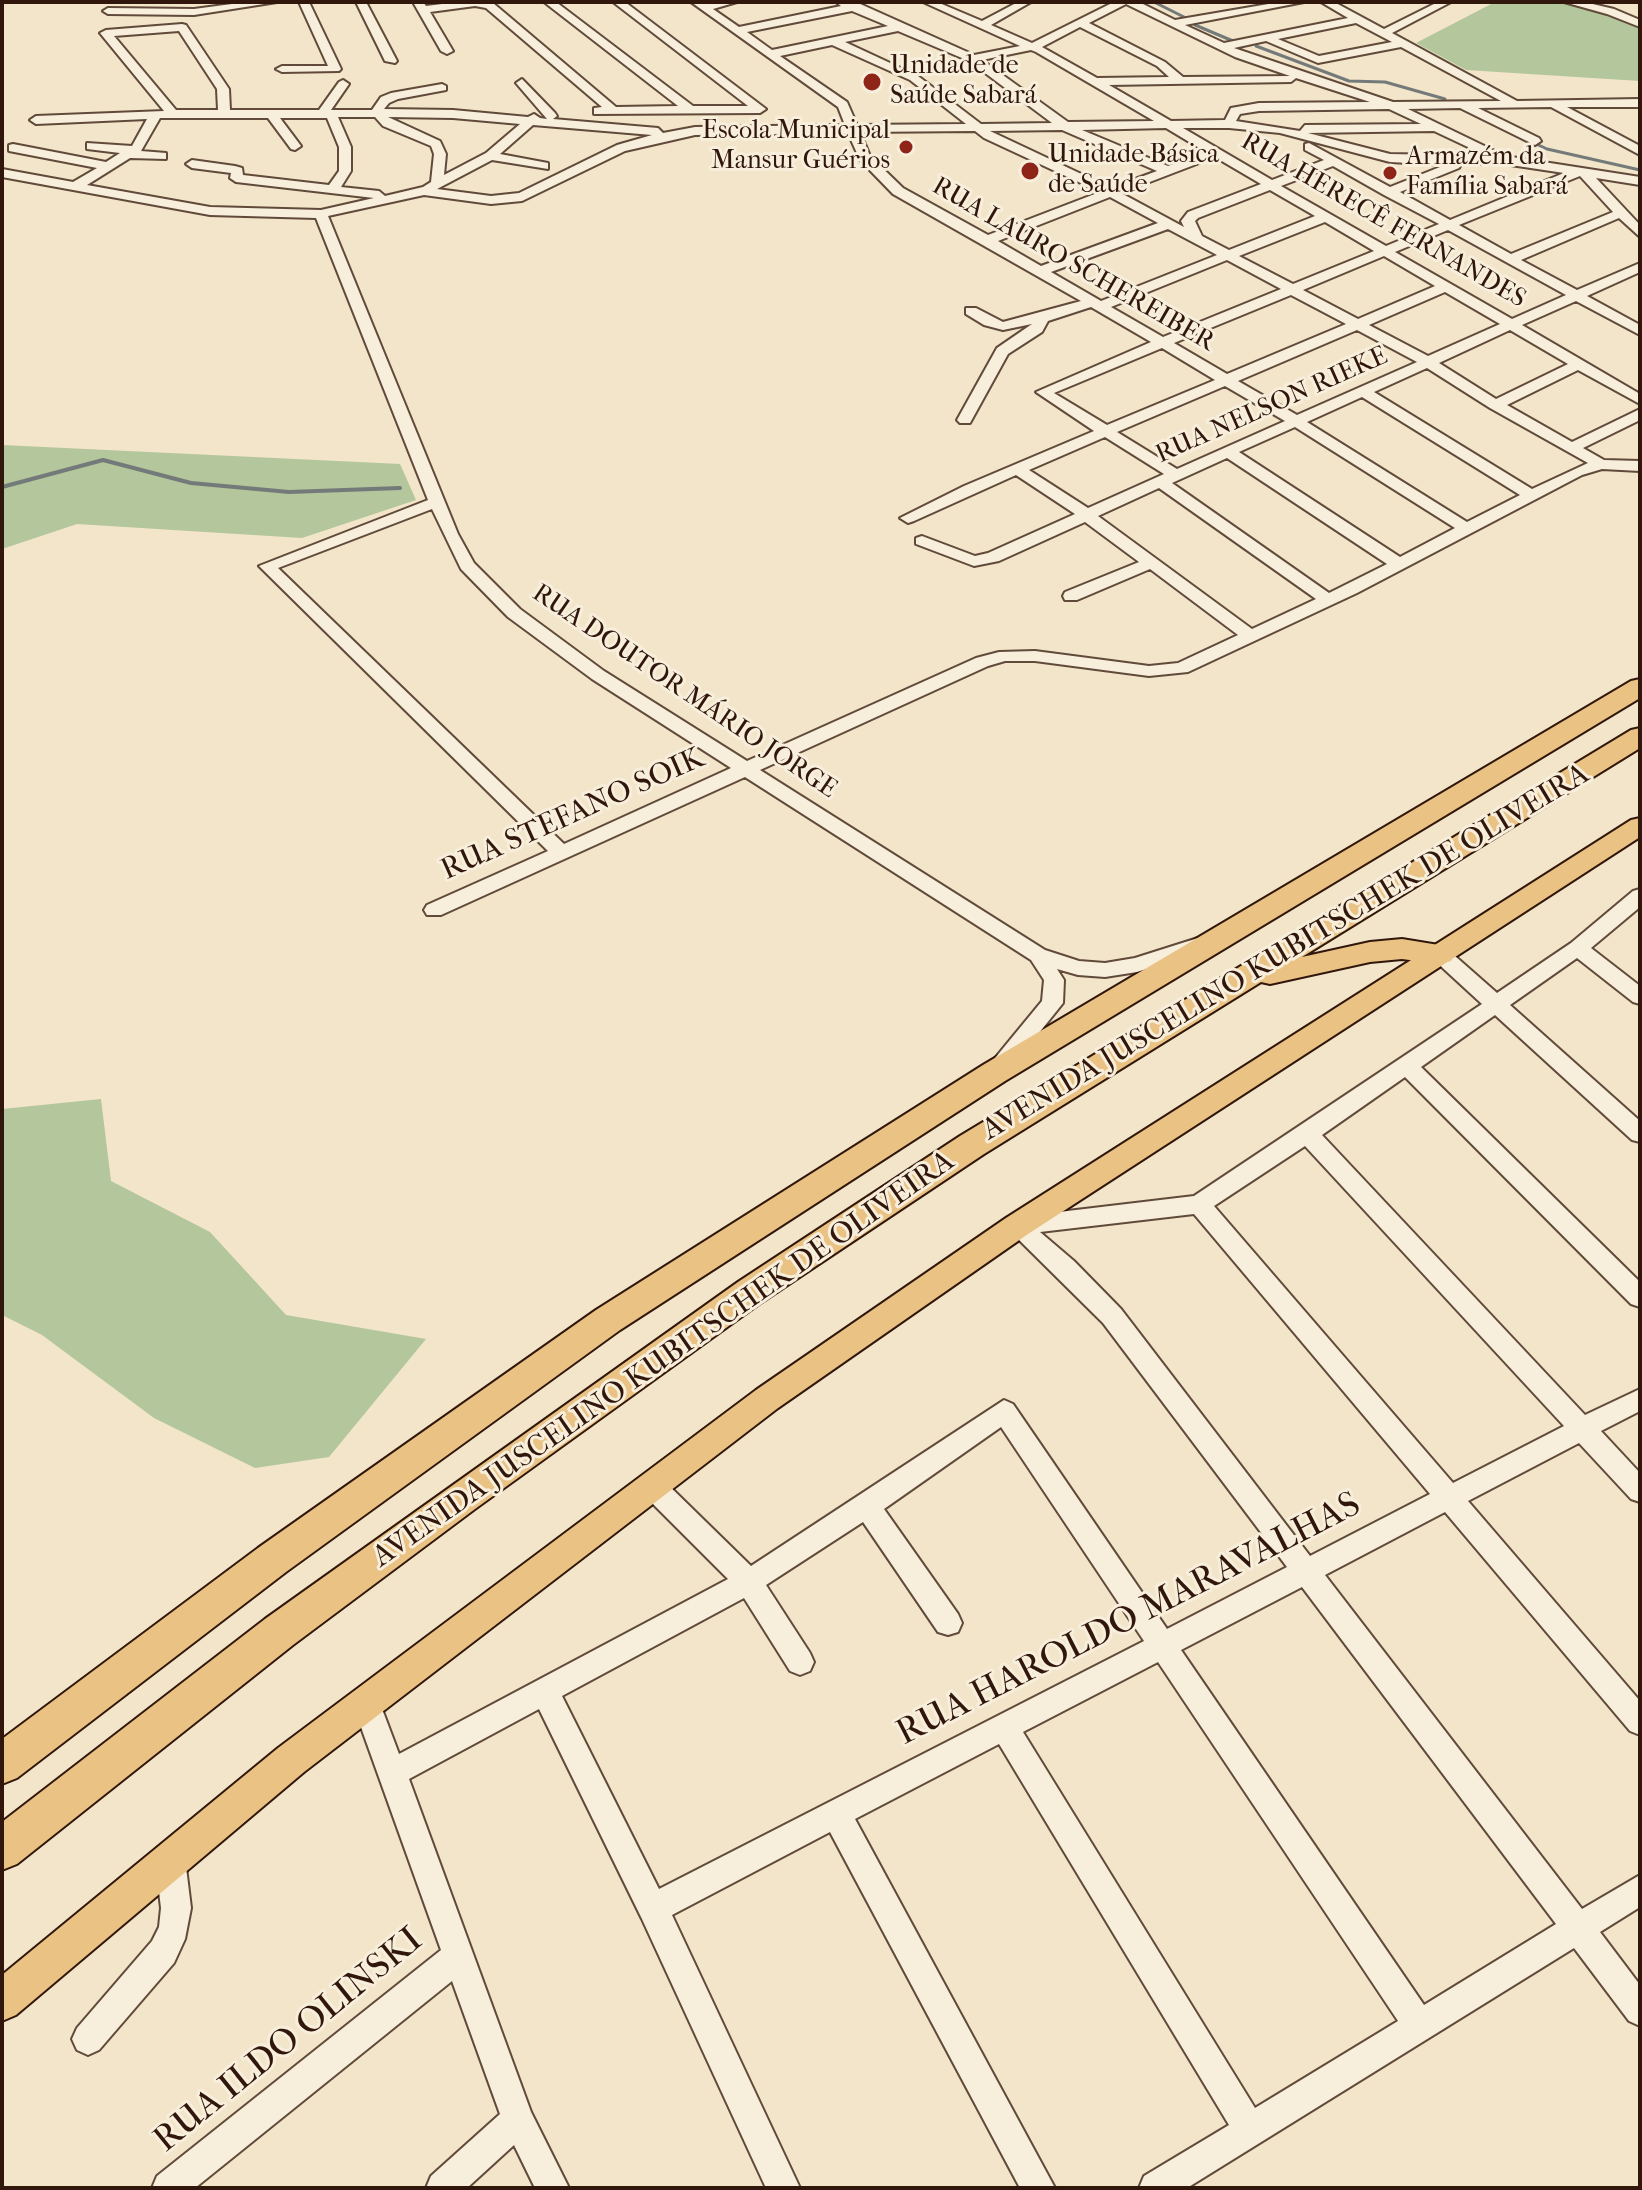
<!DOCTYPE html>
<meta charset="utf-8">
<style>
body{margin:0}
#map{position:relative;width:1642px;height:2190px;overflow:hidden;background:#f2e5c9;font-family:"IM FELL French Canon",serif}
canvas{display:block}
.frame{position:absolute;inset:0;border:4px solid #31170b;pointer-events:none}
</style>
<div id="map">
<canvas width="1642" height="2190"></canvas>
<div class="frame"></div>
</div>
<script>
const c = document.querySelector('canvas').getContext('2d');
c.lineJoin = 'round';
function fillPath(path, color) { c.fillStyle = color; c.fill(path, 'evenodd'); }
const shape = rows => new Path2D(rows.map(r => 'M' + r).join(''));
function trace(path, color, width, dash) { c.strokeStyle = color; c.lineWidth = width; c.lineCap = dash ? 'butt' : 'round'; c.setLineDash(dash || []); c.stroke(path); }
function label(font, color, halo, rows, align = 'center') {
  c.font = font + ' "IM FELL French Canon",serif'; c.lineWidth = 6; c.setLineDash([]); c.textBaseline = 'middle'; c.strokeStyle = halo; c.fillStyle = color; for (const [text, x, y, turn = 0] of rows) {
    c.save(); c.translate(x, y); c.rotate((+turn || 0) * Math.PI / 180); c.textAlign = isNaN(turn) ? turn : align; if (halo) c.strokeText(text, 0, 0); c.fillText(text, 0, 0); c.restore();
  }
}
const green = shape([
 [1495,2,1557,2,1604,13,1640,28,1640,81,1466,70,1416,43],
 [2,445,400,464,416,500,302,538,77,524,2,549],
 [101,1099,111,1181,210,1232,286,1315,426,1339,329,1457,255,1468,154,1418,42,1335,2,1315,2,1109]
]);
const streamFar1 = shape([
 [1156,3,1184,17],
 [1195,25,1233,41],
 [1256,46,1349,81,1385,82,1445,99],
 [1464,110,1547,149,1640,170]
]);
const stream = shape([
 [2,487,103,460,191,483,289,492,400,488]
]);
const minor = shape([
 [247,2,277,2,194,15,108,14,103,11,108,8,194,9,247,2],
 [299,2,309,2,341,69,339,71,282,72,276,69,282,66,328,66,299,2],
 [356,2,366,2,397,61,395,63,385,61,356,2],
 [413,2,423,2,426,6,458,2,493,3,616,107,678,106,544,2,556,2,693,106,748,106,613,2,625,2,766,109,760,113,594,114,594,108,602,107,486,8,475,6,430,12,453,51,447,54,441,51,413,2],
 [691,2,737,2,713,9,739,27,841,6,836,2,858,3,974,55,1020,46,923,2,937,2,982,21,1018,2,1031,2,991,25,1032,43,1114,2,1139,2,1175,20,1280,2,1304,2,1185,25,1224,43,1348,18,1321,2,1334,2,1384,29,1438,2,1451,2,1392,33,1517,101,1640,99,1640,107,1567,107,1640,146,1640,155,1551,107,1478,108,1539,138,1541,141,1535,145,1460,108,1408,109,1505,156,1640,177,1640,185,1596,178,1640,225,1640,237,1619,218,1521,260,1577,290,1640,263,1640,272,1587,296,1640,325,1640,335,1576,301,1522,325,1640,394,1640,404,1578,370,1507,405,1572,442,1640,409,1640,420,1583,448,1604,460,1640,461,1640,471,1602,469,1582,475,1357,593,1188,672,1149,676,1035,661,1005,661,988,666,760,770,1045,950,1079,961,1105,963,1135,958,1198,938,1205,940,1208,945,1205,950,1137,972,1105,977,1078,975,1057,969,1064,980,1063,1003,1010,1069,1002,1071,994,1069,991,1063,1042,1001,1044,980,1031,960,745,777,441,915,427,915,424,910,427,905,548,851,259,566,428,500,316,218,210,215,2,177,2,169,73,182,97,168,9,151,9,145,13,144,106,162,120,153,87,149,87,143,132,146,147,119,36,124,30,120,36,116,164,111,100,33,106,30,182,24,186,25,229,89,230,110,319,110,339,82,343,80,349,84,331,110,372,110,381,97,391,93,442,84,446,86,446,90,398,99,389,103,384,109,453,110,528,117,534,114,540,118,547,119,516,83,522,79,555,113,557,116,553,119,658,128,663,133,695,127,845,125,838,107,691,2],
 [1126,4,1235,57,1290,76,1183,77,1165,62,1089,23,1126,4],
 [852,11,888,26,772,50,747,32,852,11],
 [1356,23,1392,42,1319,56,1278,39,1356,23],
 [1080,27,1157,66,1169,77,1097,78,1042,47,1080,27],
 [179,31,217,89,218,110,176,110,114,36,179,31],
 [898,31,969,61,1052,123,981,124,918,76,845,42,898,31],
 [1266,41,1318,63,1401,47,1501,101,1393,102,1234,48,1266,41],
 [832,45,910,80,966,124,857,125,847,102,780,56,832,45],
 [1031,50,1036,52,1154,121,1068,122,982,60,1031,50],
 [1296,78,1370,102,1259,103,1231,108,1225,120,1171,121,1109,85,1291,82,1296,78],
 [1389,109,1421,124,1305,125,1300,131,1236,121,1240,114,1259,111,1389,109],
 [338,117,375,117,383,126,431,146,434,154,431,182,423,187,385,196,379,191,341,187,351,171,351,147,338,117],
 [388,117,453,118,520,124,486,153,444,175,446,154,440,141,388,117],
 [160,118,268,118,291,149,295,150,301,146,280,118,327,118,339,147,339,171,329,185,243,175,242,168,235,166,192,160,186,164,192,168,231,173,230,178,236,182,374,198,321,210,210,207,87,185,130,158,166,159,166,153,141,151,160,118],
 [533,125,652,135,617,145,519,193,491,196,437,189,492,160,548,169,548,163,500,154,533,125],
 [1166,128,1206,152,1168,166,1082,130,1166,128],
 [1183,128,1229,128,1280,133,1390,162,1445,165,1390,187,1309,143,1305,144,1305,150,1324,160,1272,180,1183,128],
 [1062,130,1157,171,1111,188,990,131,1062,130],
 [975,131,984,138,1100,192,988,235,903,188,870,156,860,132,975,131],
 [1434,131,1487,156,1390,154,1308,133,1434,131],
 [848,133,860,160,893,194,1081,301,1003,322,976,308,966,308,966,314,984,325,1003,330,1032,324,997,348,957,420,960,423,970,423,1008,354,1042,332,1048,321,1091,307,1151,342,1036,392,1094,431,964,486,900,518,908,523,914,521,1016,475,1075,514,988,553,975,556,922,536,916,538,916,544,974,566,999,561,1085,522,1139,562,1065,592,1063,596,1065,600,1077,600,1150,569,1238,635,1178,663,1149,666,1035,651,999,652,976,658,747,761,604,671,520,609,474,563,458,534,328,216,424,195,491,204,522,201,625,151,695,135,848,133],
 [1215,157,1261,184,1188,212,1181,221,1184,227,1121,193,1215,157],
 [1461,164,1504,164,1564,173,1450,220,1400,192,1459,168,1461,164],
 [1333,166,1384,195,1439,224,1386,246,1281,186,1333,166],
 [1580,176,1613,212,1511,254,1459,225,1580,176],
 [1270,190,1315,216,1229,250,1202,236,1195,221,1198,218,1270,190],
 [1110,197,1158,223,1041,266,998,241,1110,197],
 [1325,222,1374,251,1293,284,1239,256,1325,222],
 [1168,229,1217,255,1101,301,1051,272,1168,229],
 [1448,230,1566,295,1512,319,1395,252,1448,230],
 [1384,256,1435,286,1358,319,1303,290,1384,256],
 [1227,260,1281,289,1163,337,1111,307,1227,260],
 [1445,292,1500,324,1428,356,1369,325,1445,292],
 [1291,295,1346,324,1227,374,1174,343,1291,295],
 [1357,330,1417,362,1297,415,1238,381,1357,330],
 [1510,330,1568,364,1496,399,1439,363,1510,330],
 [1162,348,1215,380,1107,425,1054,393,1162,348],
 [1427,368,1490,408,1588,463,1532,489,1374,392,1427,368],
 [1225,386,1285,421,1177,469,1117,432,1225,386],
 [1362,397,1520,495,1467,522,1307,422,1362,397],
 [1295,427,1455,528,1400,557,1239,452,1295,427],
 [1105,437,1164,474,1088,508,1029,470,1105,437],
 [1227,458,1387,564,1329,593,1172,483,1227,458],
 [1159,488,1316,599,1252,629,1098,516,1159,488],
 [432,509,461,569,508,617,592,679,731,768,564,844,278,568,432,509],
 [1564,2,1584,2,1614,9,1640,20,1640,27,1607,14,1564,2],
 [1640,889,1640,907,1591,948,1640,986,1640,1004,1633,1002,1577,958,1510,1005,1640,1121,1640,1142,1632,1140,1495,1015,1421,1067,1640,1282,1640,1307,1631,1304,1405,1077,1322,1135,1585,1415,1640,1389,1640,1411,1601,1431,1640,1473,1640,1502,1631,1499,1579,1443,1468,1501,1640,1701,1640,1735,1630,1731,1445,1512,1325,1575,1582,1909,1640,1875,1640,1907,1600,1932,1640,1985,1640,2026,1629,2021,1574,1948,1187,2188,1139,2188,1144,2176,1229,2125,999,1744,855,1819,1055,2188,1020,2188,830,1832,672,1915,800,2188,766,2188,642,1919,539,1709,409,1779,531,2112,569,2188,535,2188,514,2145,467,2188,426,2188,431,2176,500,2114,452,1981,195,2188,152,2188,157,2176,441,1950,352,1702,356,1693,366,1689,376,1693,399,1754,728,1579,642,1493,638,1485,642,1477,651,1474,660,1477,751,1566,1004,1400,1013,1404,1167,1629,1287,1567,1103,1323,1005,1226,1009,1220,1017,1217,1194,1196,1482,1004,1433,959,1430,954,1433,949,1447,949,1497,993,1571,943,1633,891,1640,889],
 [1305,1146,1564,1426,1453,1483,1214,1206,1305,1146],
 [1194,1214,1430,1494,1310,1556,1121,1309,1074,1261,1040,1232,1194,1214],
 [1001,1427,1144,1641,659,1889,562,1696,744,1598,790,1671,800,1675,810,1671,814,1662,810,1653,766,1585,863,1522,938,1632,948,1635,958,1632,962,1623,958,1614,884,1509,1001,1427],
 [1302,1587,1556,1924,1424,2005,1181,1650,1302,1587],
 [1158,1662,1398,2021,1255,2108,1023,1732,1158,1662],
 [170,1844,181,1849,185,1859,191,1908,185,1939,174,1963,99,2050,88,2055,77,2050,72,2039,77,2028,152,1941,159,1927,161,1908,155,1859,159,1849,170,1844]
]);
const major = shape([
 [1640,818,1640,837,1028,1234,778,1408,304,1772,16,2015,2,2021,2,1975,278,1748,756,1390,1006,1218,1631,820,1640,818]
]);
const highway = shape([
 [1640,679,1640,698,1005,1081,620,1330,286,1572,17,1778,2,1784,2,1739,258,1548,596,1310,983,1065,1631,681,1640,679],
 [1640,728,1640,748,1302,957,1370,942,1402,939,1451,947,1455,954,1451,961,1440,964,1402,959,1370,962,1270,984,1261,982,984,1154,762,1302,475,1509,293,1645,17,1864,2,1870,2,1822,265,1619,738,1282,960,1136,1631,730,1640,728]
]);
const markers = [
 [872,82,10,"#8f2418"],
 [906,147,8,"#8f2418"],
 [1030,171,10,"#8f2418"],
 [1390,173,8,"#8f2418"]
];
const farPoinames = [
 ["Unidade de",890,67],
 ["Saúde Sabará",890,97],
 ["Escola Municipal",890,132,"right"],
 ["Mansur Guérios",890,162,"right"],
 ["Unidade Básica",1048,156],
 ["de Saúde",1048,186],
 ["Armazém da",1406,158],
 ["Família Sabará",1406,188]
];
const farStreetnames = [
 ["RUA HERECÊ FERNANDES",1383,221,30],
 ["RUA LAURO SCHEREIBER",1073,265,30],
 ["RUA NELSON RIEKE",1272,406,-24],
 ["RUA DOUTOR MÁRIO JORGE",684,692,34]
];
const streetNames = [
 ["RUA STEFANO SOIK",573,815,-24],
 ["AVENIDA JUSCELINO KUBITSCHEK DE OLIVEIRA",1286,953,-31],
 ["AVENIDA JUSCELINO KUBITSCHEK DE OLIVEIRA",664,1360,-35]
];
const nearStreetnames = [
 ["RUA HAROLDO MARAVALHAS",1129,1620,-27],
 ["RUA ILDO OLINSKI",289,2041,-39]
];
fillPath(green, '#b4c69b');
trace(streamFar1, '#747a79', 3);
trace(stream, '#747a79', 4);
trace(minor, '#614a3a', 4);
trace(major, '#31170b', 4);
trace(highway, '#31170b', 4);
fillPath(minor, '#f7eedc');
fillPath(major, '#e9c284');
fillPath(highway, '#e9c284');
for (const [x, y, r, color] of markers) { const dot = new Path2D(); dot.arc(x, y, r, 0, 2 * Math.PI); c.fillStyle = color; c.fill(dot); trace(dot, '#f7eedc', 3); }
label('26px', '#31170b', '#f7eedc', farPoinames, 'left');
label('26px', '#31170b', '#f7eedc', farStreetnames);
label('30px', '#31170b', '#f7eedc', streetNames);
label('36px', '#31170b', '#f7eedc', nearStreetnames);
</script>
